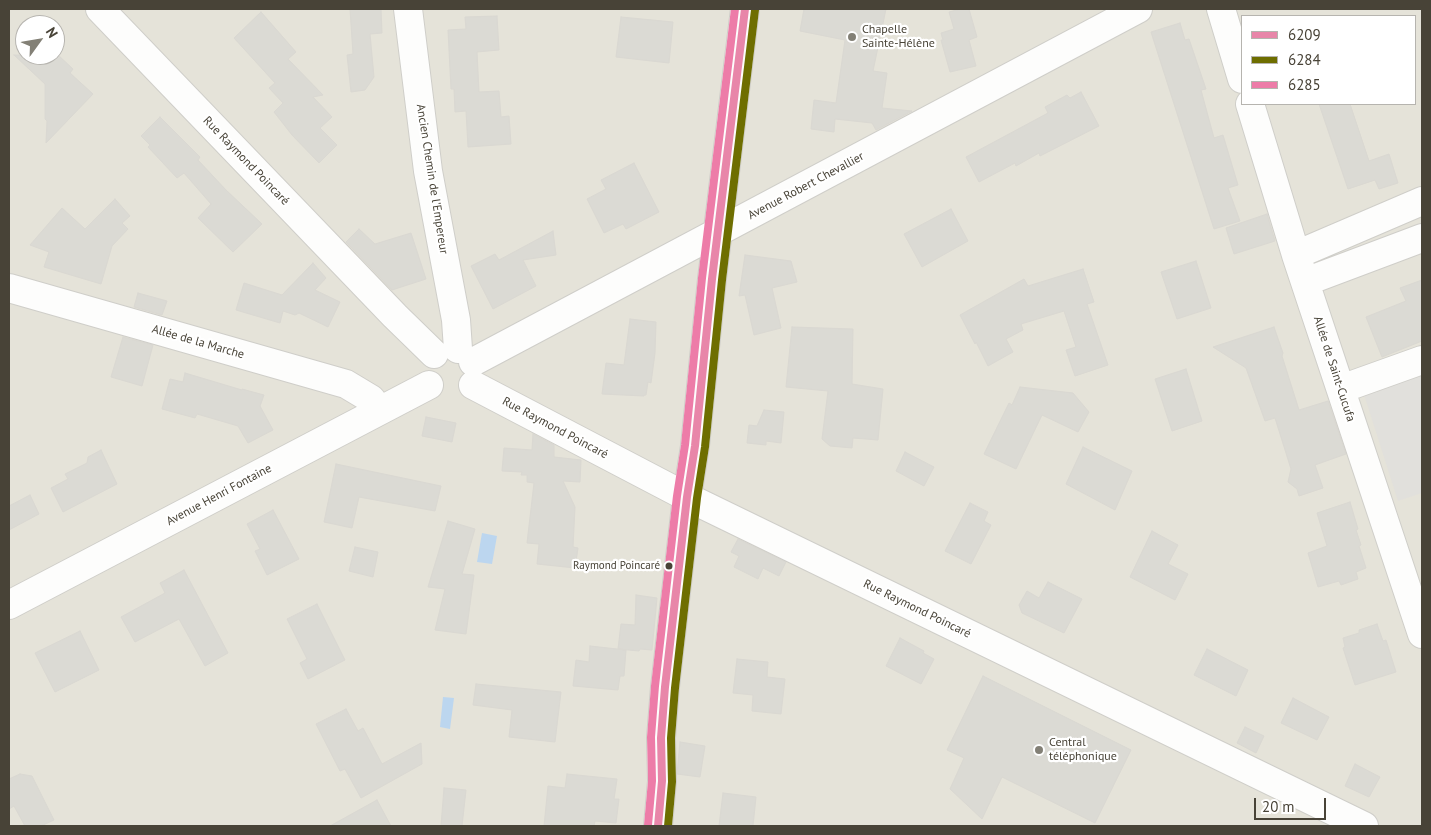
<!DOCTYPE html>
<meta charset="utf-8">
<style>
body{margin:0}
#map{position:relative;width:1431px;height:835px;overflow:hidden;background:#f1f1ec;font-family:"PT Sans",sans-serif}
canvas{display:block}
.frame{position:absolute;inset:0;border:10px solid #484337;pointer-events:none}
.legend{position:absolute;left:1241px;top:15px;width:175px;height:90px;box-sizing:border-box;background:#fff;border:1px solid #b6b4af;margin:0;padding:6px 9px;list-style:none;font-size:15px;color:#484337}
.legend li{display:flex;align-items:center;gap:10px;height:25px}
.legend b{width:25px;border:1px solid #b6b4af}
.north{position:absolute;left:15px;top:15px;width:50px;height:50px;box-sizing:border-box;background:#fff;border:1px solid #b6b4af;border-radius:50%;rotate:58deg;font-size:14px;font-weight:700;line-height:20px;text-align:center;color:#484337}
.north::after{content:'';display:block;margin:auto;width:18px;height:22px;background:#838076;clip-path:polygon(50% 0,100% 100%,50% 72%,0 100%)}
.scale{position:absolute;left:1254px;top:798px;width:72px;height:22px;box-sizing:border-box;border:2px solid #484337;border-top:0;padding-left:6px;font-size:15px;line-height:18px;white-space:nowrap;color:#484337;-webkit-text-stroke:4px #fff;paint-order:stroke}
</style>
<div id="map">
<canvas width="1431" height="835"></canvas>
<div class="frame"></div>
<ul class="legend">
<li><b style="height:6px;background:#e886a9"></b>6209</li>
<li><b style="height:6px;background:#6e6e00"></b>6284</li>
<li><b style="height:6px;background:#ed7ca8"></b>6285</li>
</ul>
<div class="north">N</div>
<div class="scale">20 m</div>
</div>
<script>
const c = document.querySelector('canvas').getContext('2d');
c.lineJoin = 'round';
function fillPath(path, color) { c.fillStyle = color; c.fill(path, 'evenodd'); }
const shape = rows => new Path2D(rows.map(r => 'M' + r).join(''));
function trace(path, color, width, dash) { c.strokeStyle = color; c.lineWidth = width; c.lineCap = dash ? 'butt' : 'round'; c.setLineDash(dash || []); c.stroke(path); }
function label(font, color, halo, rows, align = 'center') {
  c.font = font + ' "PT Sans",sans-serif'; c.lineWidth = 4.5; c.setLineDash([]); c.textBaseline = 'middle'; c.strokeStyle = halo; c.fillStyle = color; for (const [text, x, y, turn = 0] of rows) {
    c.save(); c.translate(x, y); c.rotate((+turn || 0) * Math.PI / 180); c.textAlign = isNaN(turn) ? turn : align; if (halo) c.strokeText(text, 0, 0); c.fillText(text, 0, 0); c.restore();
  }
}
const residential = shape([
 [9,9,1422,9,1422,826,9,826],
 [1242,16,1415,16,1415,104,1242,104],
 [25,25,55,25,55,55,25,55]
]);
const parking = shape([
 [1422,369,1422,493,1398,501,1362,388]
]);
const water = shape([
 [482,533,497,536,492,564,477,562],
 [443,697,454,698,450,729,440,727]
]);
const building = shape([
 [350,9,381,9,382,33,370,34,374,77,365,90,351,92,347,55,353,54,350,9],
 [804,9,886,9,873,71,887,73,882,108,912,111,876,130,872,123,835,119,834,132,811,129,814,100,836,103,845,40,800,31,804,9],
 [960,9,969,9,977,37,969,40,976,66,950,72,941,40,943,40,941,33,954,29,949,12,960,9],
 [261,12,296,52,288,59,323,95,313,97,332,117,320,128,337,145,319,163,292,135,274,112,283,103,269,88,275,83,234,38,261,12],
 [497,16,499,50,477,52,479,92,499,91,501,117,509,116,511,144,468,147,466,111,455,112,454,89,451,89,448,30,466,29,465,17,497,16],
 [621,17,673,22,669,63,616,57,621,17],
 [1180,23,1185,40,1189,39,1206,89,1201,90,1214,138,1223,135,1238,185,1228,188,1240,221,1214,229,1151,32,1180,23],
 [14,55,58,55,73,69,70,73,93,94,46,143,47,121,45,119,45,84,14,55],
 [1081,92,1099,126,1040,156,1039,153,1016,166,1015,163,979,182,966,157,1048,113,1045,107,1067,95,1070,98,1081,92],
 [1319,104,1350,104,1369,161,1389,154,1398,183,1379,189,1375,180,1348,189,1319,104],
 [160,117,200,157,198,160,226,190,262,224,233,252,198,218,211,204,184,173,177,178,148,147,150,145,141,136,160,117],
 [634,163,659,212,626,229,623,224,604,233,587,199,606,189,601,180,634,163],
 [115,199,130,216,122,223,128,229,112,246,101,284,44,267,49,252,30,245,62,208,85,229,115,199],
 [951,209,968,241,922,267,904,234,951,209],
 [1267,214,1275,241,1234,254,1226,228,1267,214],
 [359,229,375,244,411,233,426,279,392,290,346,242,359,229],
 [553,231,556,255,523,260,536,286,493,309,471,266,495,254,499,260,553,231],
 [745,255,791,261,797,282,772,288,781,328,754,335,745,295,739,296,745,255],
 [1196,261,1211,308,1177,319,1161,272,1196,261],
 [313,263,326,278,315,290,340,302,328,327,299,313,295,315,283,311,280,323,236,310,244,283,282,295,313,263],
 [1083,269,1094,302,1087,304,1108,365,1075,376,1066,350,1076,347,1064,311,1021,324,1023,330,1006,339,1013,352,988,366,976,342,975,344,960,315,1024,279,1028,286,1083,269],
 [1422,280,1422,341,1382,357,1366,317,1406,301,1400,288,1422,280],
 [138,293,167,301,162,315,134,307,138,293],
 [630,319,656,322,655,353,651,383,648,382,646,395,644,395,644,396,602,394,606,363,624,365,630,319],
 [792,327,853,329,852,384,883,389,878,440,853,438,852,448,830,446,822,439,828,391,786,387,792,327],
 [1274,327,1283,353,1282,356,1299,410,1328,401,1346,454,1315,465,1323,488,1299,496,1297,489,1288,482,1291,469,1275,418,1265,421,1246,368,1213,347,1274,327],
 [123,337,153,345,142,386,111,377,123,337],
 [1186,369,1202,421,1172,431,1155,379,1186,369],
 [185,373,242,390,242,389,264,395,260,406,273,430,248,443,238,426,197,414,195,418,162,409,170,379,183,382,185,373],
 [1020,387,1073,393,1089,412,1078,432,1042,415,1016,469,984,454,1009,403,1012,405,1020,387],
 [764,410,784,412,781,443,766,441,766,445,747,443,749,425,757,426,764,410],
 [426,417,456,423,452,442,422,436,426,417],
 [533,434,554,445,554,457,581,460,580,482,563,481,575,507,573,547,578,548,575,568,537,564,539,544,527,543,534,483,527,482,527,475,521,475,522,472,502,471,504,448,532,450,533,434],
 [1083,447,1132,471,1115,510,1066,484,1083,447],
 [101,450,117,484,63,512,51,488,68,479,65,474,87,463,88,457,101,450],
 [905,452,934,467,924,486,896,471,905,452],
 [336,464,441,486,435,511,359,497,352,528,324,522,336,464],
 [30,495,39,514,9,530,9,506,30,495],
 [1350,502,1358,529,1356,530,1361,545,1359,546,1366,568,1356,572,1358,579,1341,585,1339,581,1318,587,1308,553,1327,546,1317,513,1350,502],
 [970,503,988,512,984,521,991,525,971,564,945,551,970,503],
 [273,510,299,559,267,575,255,551,260,549,247,524,273,510],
 [448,521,475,529,462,574,474,575,466,634,435,630,445,589,428,587,448,521],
 [1152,531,1178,545,1168,564,1188,574,1175,600,1130,577,1152,531],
 [738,539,786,562,779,576,763,568,758,579,734,567,739,556,731,552,738,539],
 [355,547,378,552,373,577,349,571,355,547],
 [184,570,228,653,205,666,179,619,135,642,121,617,165,593,160,583,184,570],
 [1048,582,1082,599,1064,633,1022,613,1019,605,1027,591,1039,598,1048,582],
 [636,595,657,598,652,650,640,649,639,651,618,649,621,624,635,625,636,595],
 [317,604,345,660,308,679,300,663,307,659,287,619,317,604],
 [1377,624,1383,641,1386,640,1396,672,1355,685,1343,648,1345,647,1343,638,1359,633,1359,630,1377,624],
 [80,631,99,670,55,692,35,653,80,631],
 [900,638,924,651,923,653,934,659,921,684,886,666,900,638],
 [590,646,626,650,624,676,620,676,618,690,573,686,576,660,589,662,590,646],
 [1207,649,1248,670,1236,696,1194,675,1207,649],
 [737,659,768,662,767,677,785,679,781,714,752,711,753,695,733,693,737,659],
 [983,676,1131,750,1095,823,1002,777,982,819,950,789,964,758,947,750,983,676],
 [476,684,561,692,555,742,509,737,512,710,473,705,476,684],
 [1293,698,1329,717,1317,740,1281,723,1293,698],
 [346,709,358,731,363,728,382,764,421,743,422,764,361,798,345,769,340,771,316,724,346,709],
 [1245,727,1264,736,1256,753,1237,743,1245,727],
 [680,742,705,746,700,777,677,774,680,742],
 [1355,764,1380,777,1369,797,1345,786,1355,764],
 [20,774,32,776,54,820,41,826,25,826,14,806,9,809,9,779,20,774],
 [567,774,617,779,614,799,619,799,616,823,595,821,594,826,544,826,548,786,565,788,567,774],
 [444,788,466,790,462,826,441,826,444,788],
 [723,793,756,797,753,826,719,826,723,793],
 [377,800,391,826,330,826,377,800]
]);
const minor = shape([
 [100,9,395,316,434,354],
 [408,9,428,171,456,320,458,349],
 [1221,9,1242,79],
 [1250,104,1296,255,1422,634],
 [1296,255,1422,201],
 [1305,282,1422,238],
 [9,288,346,384,371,399,379,410],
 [473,362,1138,9],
 [473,385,687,497,1364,826],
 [1341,389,1422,360],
 [9,605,429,385],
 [658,826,662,781,661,738,665,687,687,497,695,446,712,279,745,9]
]);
const bus1 = shape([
 [658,826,662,781,661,738,665,687,687,497,695,446,712,279,745,9]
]);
const bus2 = shape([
 [668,826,672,782,671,738,675,688,697,498,705,447,722,280,755,10]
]);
const bus3 = shape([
 [648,825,652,781,651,737,655,686,677,496,685,445,702,278,735,9]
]);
const markers = [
 [852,37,5,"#838076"],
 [669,566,4.5,"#484337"],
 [1039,750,5,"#838076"]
];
const busNames = [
 ["Raymond Poincaré",660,566]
];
const poiNames = [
 ["Chapelle",862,30],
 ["Sainte-Hélène",862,44],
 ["Central",1049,743],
 ["téléphonique",1049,757]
];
const streetNames = [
 ["Rue Raymond Poincaré",246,161,46],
 ["Ancien Chemin de l'Empereur",432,179,81],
 ["Avenue Robert Chevallier",806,186,-28],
 ["Allée de la Marche",198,342,16],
 ["Allée de Saint-Cucufa",1334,369,72],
 ["Rue Raymond Poincaré",555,428,28],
 ["Avenue Henri Fontaine",219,495,-28],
 ["Rue Raymond Poincaré",917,609,26]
];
fillPath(residential, '#e5e3d9');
fillPath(parking, '#e1e0dc');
fillPath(water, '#bcd6ef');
fillPath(building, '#dbdad4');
trace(building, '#dad8d2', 1);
trace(minor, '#cfcec9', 30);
trace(minor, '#fdfdfc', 28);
trace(bus1, '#e886a9', 8);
trace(bus2, '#6e6e00', 8);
trace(bus3, '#ed7ca8', 8);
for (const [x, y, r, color] of markers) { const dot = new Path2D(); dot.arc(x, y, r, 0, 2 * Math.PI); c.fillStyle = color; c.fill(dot); trace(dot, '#fff', 2); }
label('11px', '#484337', '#fff', busNames, 'right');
label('12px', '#484337', '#fff', poiNames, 'left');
label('12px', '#484337', '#fff', streetNames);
</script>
